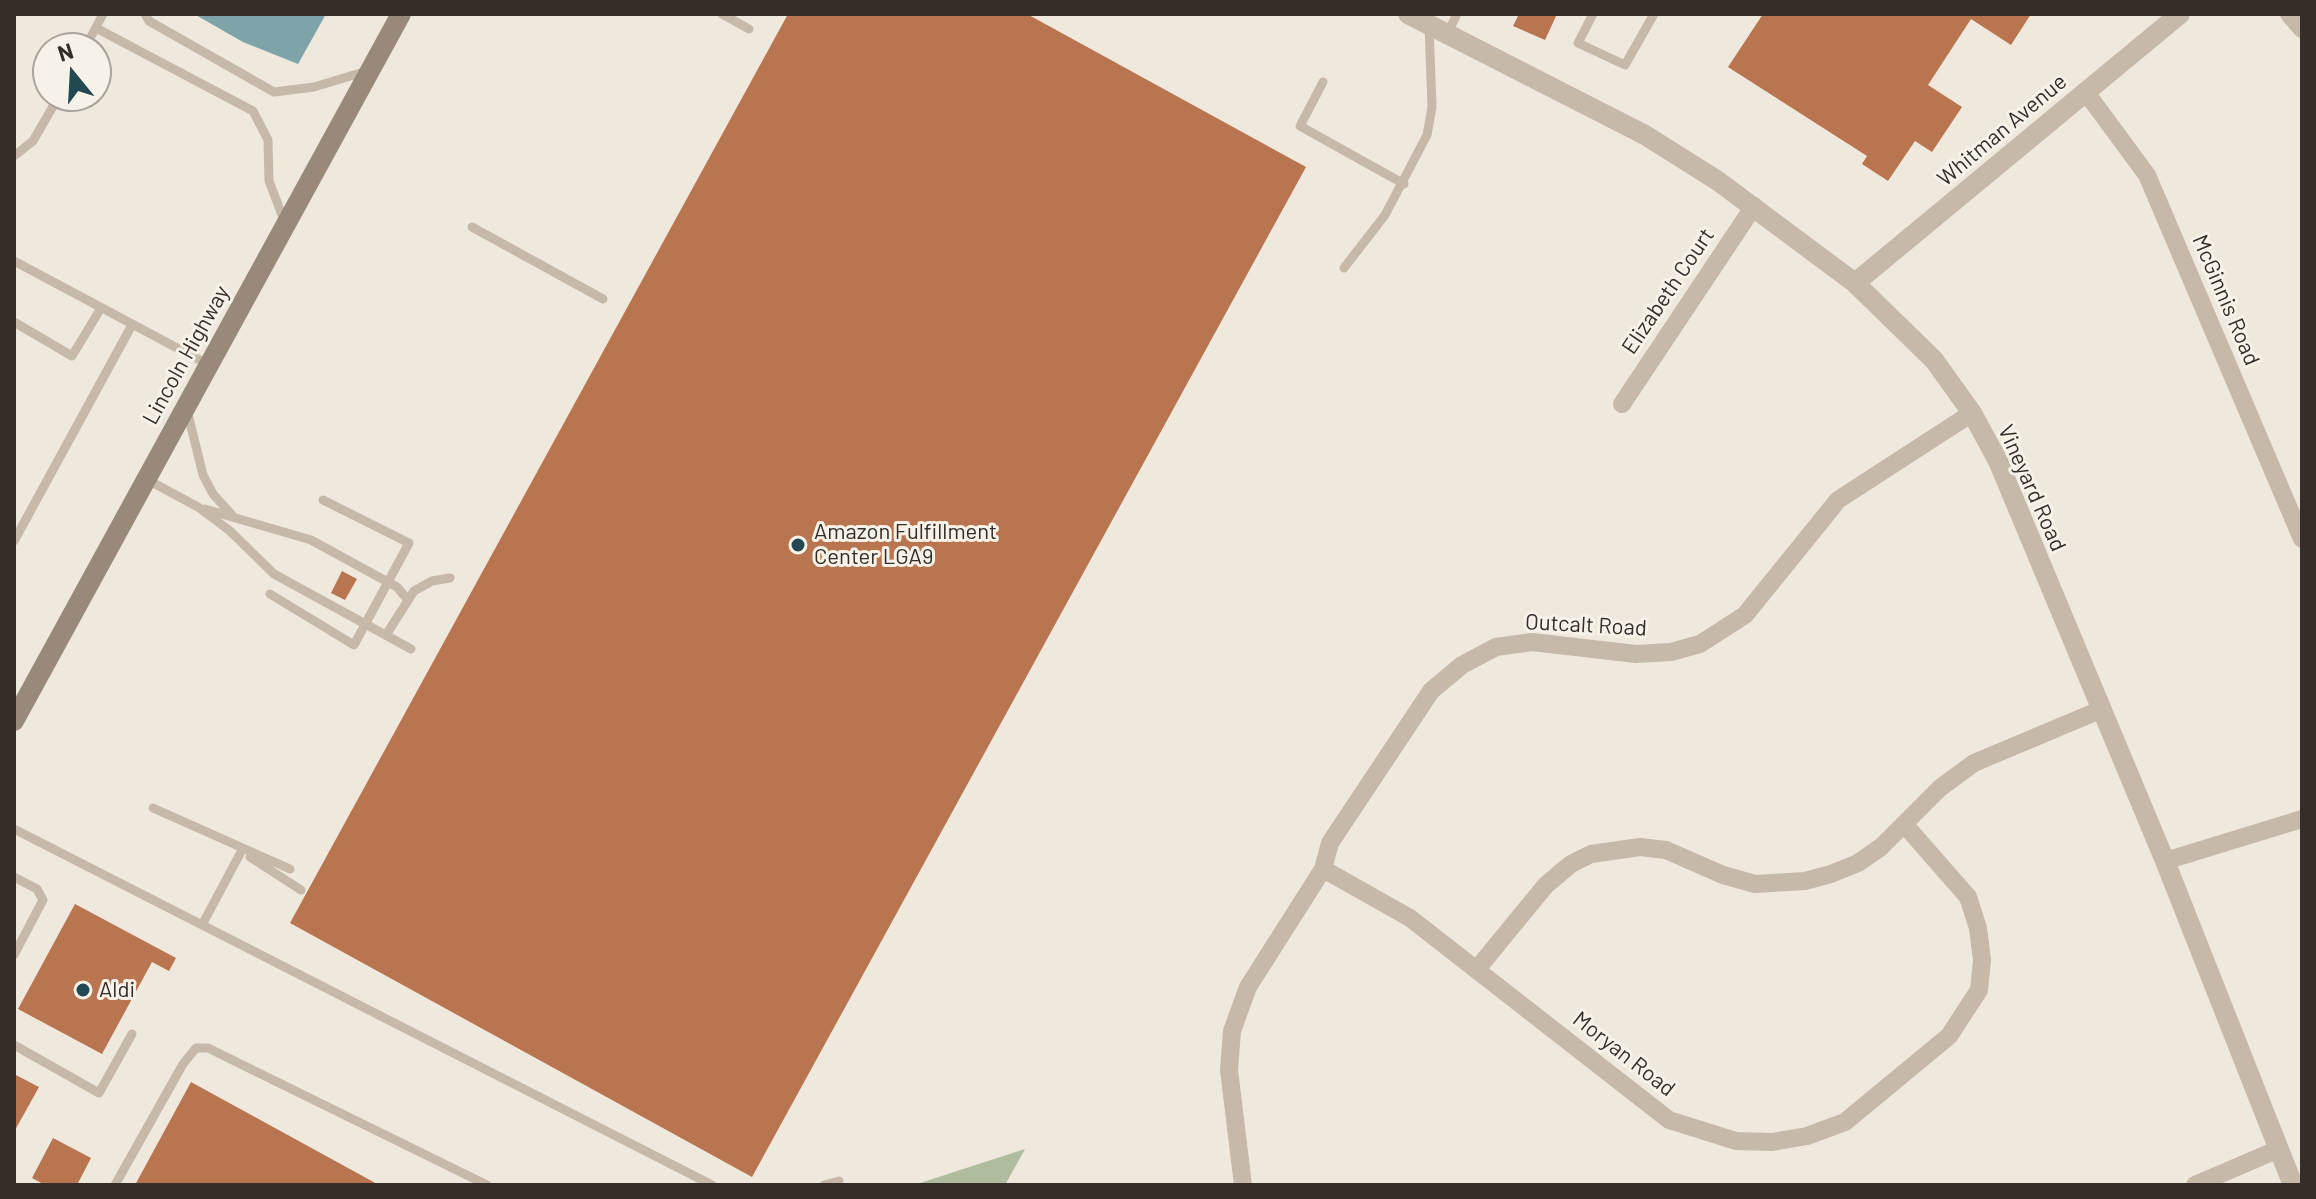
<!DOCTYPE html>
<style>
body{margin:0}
#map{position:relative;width:2316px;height:1199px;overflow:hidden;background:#efe8dc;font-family:Barlow,sans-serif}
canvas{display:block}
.frame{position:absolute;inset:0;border:16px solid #342d28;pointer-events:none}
.north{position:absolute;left:32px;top:32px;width:80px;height:80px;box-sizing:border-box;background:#f7f2e8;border:2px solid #a9a39b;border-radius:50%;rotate:342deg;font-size:22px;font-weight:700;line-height:32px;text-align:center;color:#342d28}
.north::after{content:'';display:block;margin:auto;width:28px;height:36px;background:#224951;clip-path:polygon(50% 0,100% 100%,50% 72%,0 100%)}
</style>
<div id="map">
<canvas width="2316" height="1199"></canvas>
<div class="frame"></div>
<div class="north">N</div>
</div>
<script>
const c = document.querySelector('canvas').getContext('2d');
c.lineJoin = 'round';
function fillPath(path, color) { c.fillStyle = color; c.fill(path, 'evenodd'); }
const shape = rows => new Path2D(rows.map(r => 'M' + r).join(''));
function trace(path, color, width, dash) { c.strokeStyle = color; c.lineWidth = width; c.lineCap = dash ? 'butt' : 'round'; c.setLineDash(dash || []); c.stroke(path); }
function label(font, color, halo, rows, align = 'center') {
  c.font = font + ' Barlow,sans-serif'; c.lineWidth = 6; c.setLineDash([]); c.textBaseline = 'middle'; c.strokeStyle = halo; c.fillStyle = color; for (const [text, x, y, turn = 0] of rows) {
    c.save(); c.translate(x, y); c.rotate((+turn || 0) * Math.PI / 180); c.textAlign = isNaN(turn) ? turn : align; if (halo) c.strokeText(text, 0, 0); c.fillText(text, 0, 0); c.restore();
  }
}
const green = shape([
 [1025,1149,1005,1185,914,1185]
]);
const water = shape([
 [194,14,326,14,298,64,243,42]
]);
const building = shape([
 [788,14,1027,14,1306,167,752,1177,290,923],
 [1519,14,1557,14,1545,40,1513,26],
 [1763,14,2031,14,2011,45,1971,19,1928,85,1962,107,1932,152,1915,141,1888,181,1862,164,1867,156,1728,67],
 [342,571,357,579,345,600,331,593],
 [75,904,176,958,169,971,152,962,102,1054,18,1009],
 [14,1074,39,1087,14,1132],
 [191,1082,379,1185,135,1185],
 [53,1138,91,1158,77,1185,45,1185,32,1178]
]);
const service = shape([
 [145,14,149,21,274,92,314,87,367,71],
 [722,14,749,29],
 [1593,14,1578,43,1625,65,1654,14],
 [96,28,253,111,268,140,269,181,285,223],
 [1447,34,1457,14],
 [85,48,103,14],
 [1323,82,1300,126,1404,184],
 [14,156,33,141,59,96],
 [472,227,603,299],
 [14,261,209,365],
 [1344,268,1385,215,1427,135,1432,107,1429,25],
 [14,322,72,356,101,308],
 [187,410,203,475,213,494,232,515],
 [146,479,198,507,230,531,274,574,411,649],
 [205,509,311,540,397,587,407,599],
 [14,541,132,325],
 [270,594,354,645,409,543,323,500],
 [386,635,414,591,432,581,450,578],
 [153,808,290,869],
 [14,829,712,1185],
 [250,857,301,890],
 [14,877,37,889,43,900,14,955],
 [202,925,242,850],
 [14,1045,99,1093,132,1034],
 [115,1185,183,1064,196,1048,208,1048,487,1185],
 [824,1185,839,1181]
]);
const minor = shape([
 [2289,14,2302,29],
 [2085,91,2147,175,2302,539],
 [1622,404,1754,206],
 [2165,861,2302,819],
 [1323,869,1410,918,1669,1120,1736,1141,1772,1142,1807,1136,1845,1122,1949,1036,1979,990,1982,960,1978,928,1968,897,1904,824],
 [1477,969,1546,885,1571,864,1591,854,1640,847,1666,850,1723,875,1755,884,1805,881,1831,874,1858,863,1881,847,1940,788,1974,763,2100,710],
 [1243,1185,1229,1070,1232,1031,1248,987,1323,869,1330,843,1431,691,1462,665,1496,647,1532,642,1636,654,1671,652,1700,644,1745,615,1838,500,1972,413],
 [2195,1185,2279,1149]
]);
const tertiary = shape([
 [1408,14,1645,135,1718,181,1855,283,1934,360,1972,413,1998,461,2165,861,2293,1185],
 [1855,283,2180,14]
]);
const secondary = shape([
 [14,721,401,14]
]);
const markers = [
 [798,545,8,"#224951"],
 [83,990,8,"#224951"]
];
const streetNames = [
 ["Whitman Avenue",2002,130,-40],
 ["Elizabeth Court",1668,291,-56],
 ["McGinnis Road",2226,300,67],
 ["Lincoln Highway",186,355,-61],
 ["Vineyard Road",2032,488,66],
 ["Outcalt Road",1586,625,3],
 ["Moryan Road",1624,1054,38]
];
const poiNames = [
 ["Amazon Fulfillment",814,532],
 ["Center LGA9",814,557],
 ["Aldi",99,990]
];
fillPath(green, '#afbc9d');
fillPath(water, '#7ea3a9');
fillPath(building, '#b97450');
trace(service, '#c6b9a9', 9);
trace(minor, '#c6b9a9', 18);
trace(tertiary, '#c6b9a9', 20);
trace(secondary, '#99897b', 20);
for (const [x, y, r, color] of markers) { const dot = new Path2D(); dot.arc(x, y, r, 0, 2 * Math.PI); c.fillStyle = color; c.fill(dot); trace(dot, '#f7f2e8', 3); }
label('22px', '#342d28', '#f7f2e8', streetNames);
label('22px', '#342d28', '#f7f2e8', poiNames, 'left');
</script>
